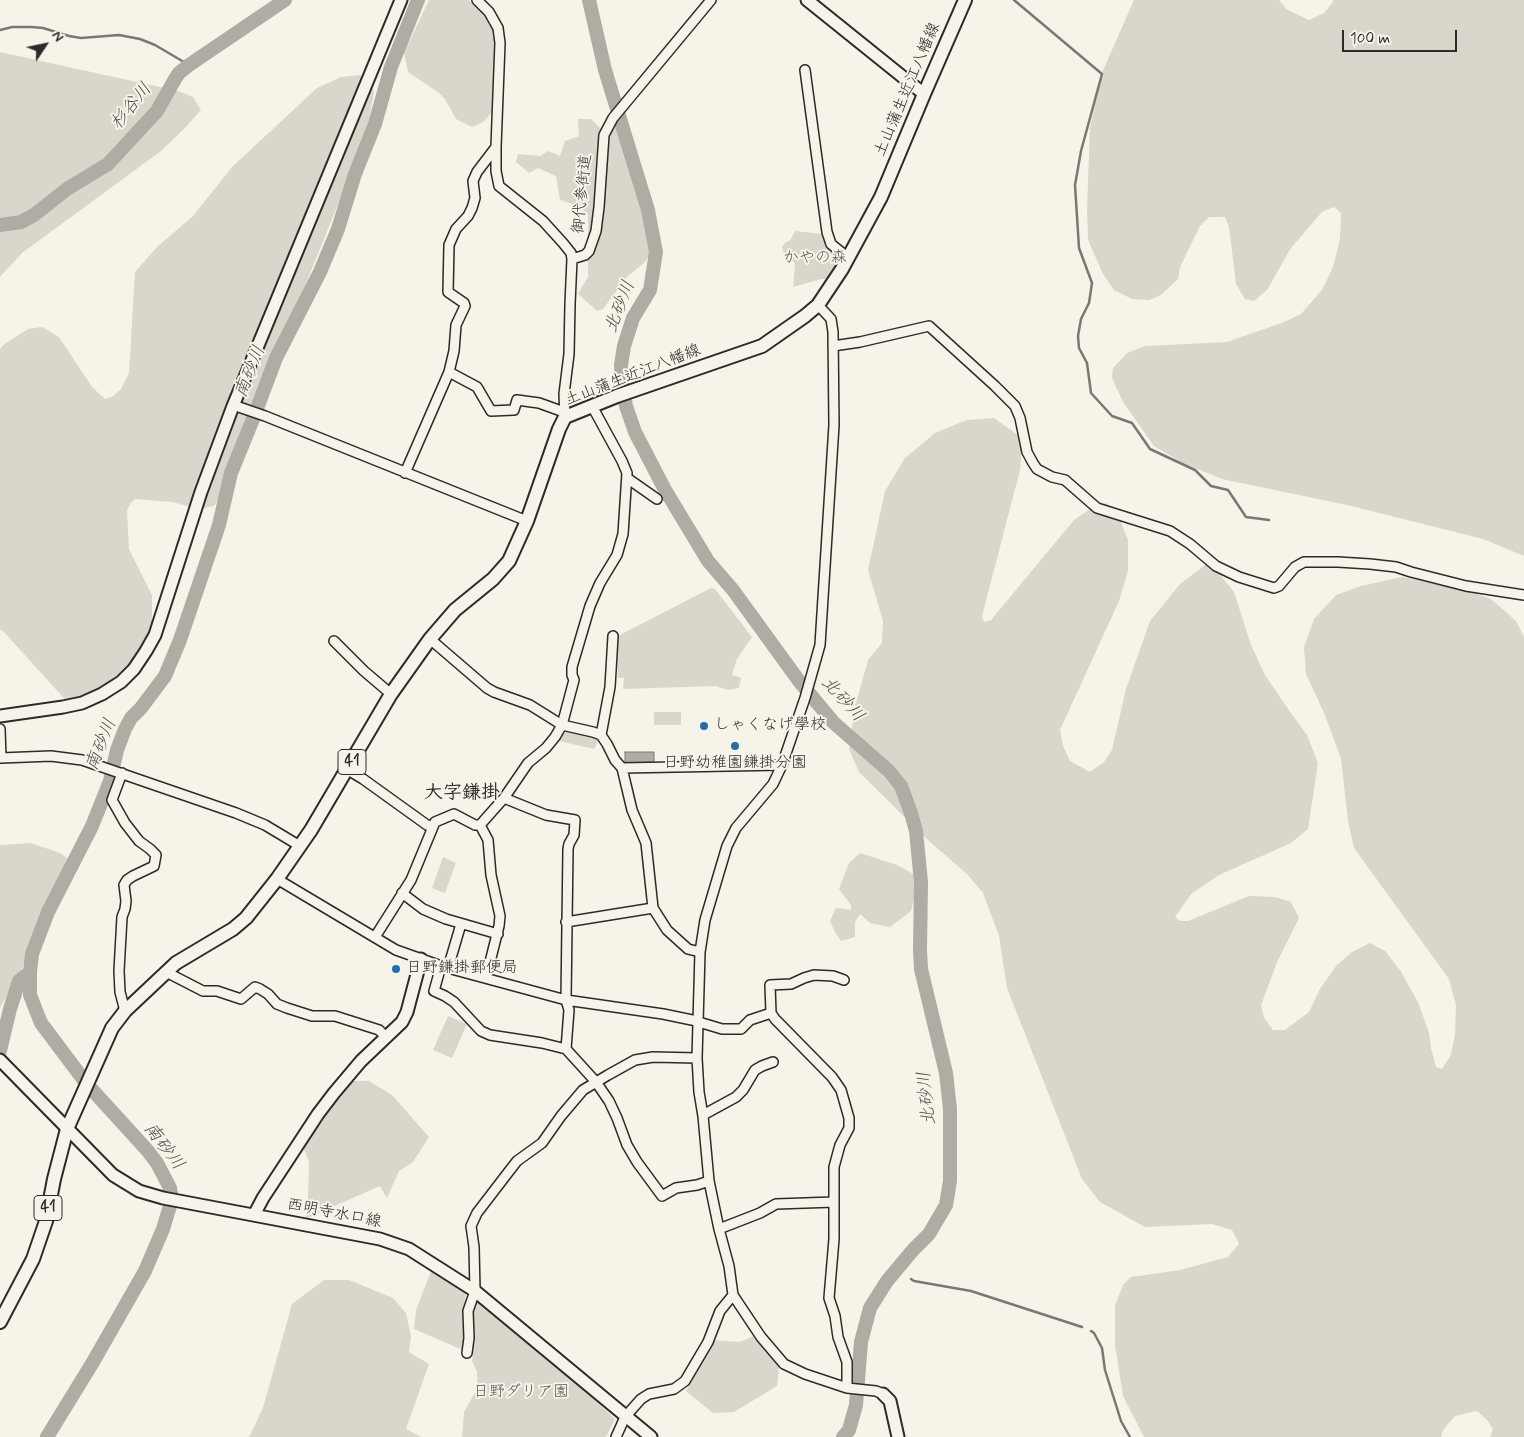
<!DOCTYPE html>
<meta charset="utf-8">
<style>
body{margin:0}
#map{position:relative;width:1524px;height:1437px;overflow:hidden;background:#f7f3e8;font-family:Mynerve,sans-serif}
canvas{display:block}
.north{position:absolute;left:20px;top:20px;width:50px;height:50px;-webkit-text-stroke:4px #f7f3e8;paint-order:stroke;rotate:56deg;font-size:14px;font-weight:700;line-height:20px;text-align:center;color:#2b2b2b}
.north::after{content:'';display:block;margin:auto;width:18px;height:22px;background:#2b2b2b;clip-path:polygon(50% 0,100% 100%,50% 72%,0 100%)}
.scale{position:absolute;left:1342px;top:30px;width:115px;height:22px;box-sizing:border-box;border:2px solid #2b2b2b;border-top:0;padding-left:6px;font-size:15px;line-height:18px;white-space:nowrap;color:#2b2b2b;-webkit-text-stroke:4px #f7f3e8;paint-order:stroke}
</style>
<div id="map">
<canvas width="1524" height="1437"></canvas>
<div class="north">N</div>
<div class="scale">100 m</div>
</div>
<script>
const c = document.querySelector('canvas').getContext('2d');
c.lineJoin = 'round';
function fillPath(path, color) { c.fillStyle = color; c.fill(path, 'evenodd'); }
const shape = rows => new Path2D(rows.map(r => 'M' + r).join(''));
function trace(path, color, width, dash) { c.strokeStyle = color; c.lineWidth = width; c.lineCap = dash ? 'butt' : 'round'; c.setLineDash(dash || []); c.stroke(path); }
function label(font, color, halo, rows, align = 'center') {
  c.font = font + ' Mynerve,"Klee One",sans-serif'; c.lineWidth = 4; c.setLineDash([]); c.textBaseline = 'middle'; c.strokeStyle = halo; c.fillStyle = color; for (const [text, x, y, turn = 0] of rows) {
    c.save(); c.translate(x, y); c.rotate((+turn || 0) * Math.PI / 180); c.textAlign = isNaN(turn) ? turn : align; if (halo) c.strokeText(text, 0, 0); c.fillText(text, 0, 0); c.restore();
  }
}
const green = shape([
 [429,0,468,0,477,5,497,32,495,109,483,122,472,127,456,119,445,99,439,93,408,72,404,53],
 [1134,0,1279,0,1286,9,1309,20,1324,13,1333,2,1333,0,1524,0,1524,556,1483,539,1347,505,1222,479,1183,463,1154,446,1123,402,1112,378,1113,368,1127,353,1145,346,1227,342,1284,322,1301,314,1322,290,1333,267,1340,239,1341,213,1334,207,1322,212,1291,248,1267,290,1254,301,1245,299,1236,284,1229,227,1225,217,1209,217,1200,226,1180,267,1178,279,1161,295,1149,300,1132,299,1114,290,1103,274,1088,240,1087,210,1090,128,1101,75],
 [0,52,178,91,193,97,201,110,186,127,161,151,22,253,0,277],
 [360,75,371,83,374,92,366,135,220,496,214,506,198,509,172,502,135,499,130,504,127,511,129,549,152,595,152,631,142,658,104,694,71,706,3,631,0,630,0,349,3,345,28,329,42,327,59,337,92,387,105,399,112,397,121,389,129,373,135,272,157,247,193,216,233,166,317,88,341,77],
 [578,119,591,119,600,128,602,132,616,127,644,202,654,248,645,262,627,277,603,309,597,311,578,294,588,277,588,215,580,207,560,200,556,176,538,168,529,173,516,162,518,154,540,156,548,151,560,156,565,141,579,136],
 [795,231,823,234,830,246,840,253,831,279,821,279,793,287,795,263,785,257,782,247,785,243,791,239],
 [994,418,1018,435,1022,445,1020,470,982,616,984,622,991,620,1074,520,1093,507,1107,503,1120,520,1128,540,1128,571,1119,601,1060,730,1063,746,1070,761,1090,772,1104,762,1112,750,1126,689,1150,621,1180,584,1208,563,1218,572,1234,592,1251,645,1265,675,1288,709,1307,735,1318,763,1308,829,1291,843,1219,875,1191,894,1175,917,1180,921,1188,921,1249,896,1275,897,1291,902,1299,918,1278,960,1261,1005,1264,1018,1273,1030,1285,1030,1309,1012,1320,989,1336,966,1352,952,1370,943,1385,951,1400,970,1418,1002,1429,1033,1431,1048,1436,1067,1442,1069,1451,1055,1455,1034,1456,1005,1449,979,1354,848,1348,821,1341,759,1325,715,1306,674,1304,647,1314,619,1336,595,1361,586,1402,577,1457,587,1491,599,1516,621,1524,637,1524,1437,1490,1437,1493,1429,1487,1420,1477,1411,1455,1416,1443,1430,1441,1437,1144,1437,1123,1396,1115,1345,1115,1306,1123,1285,1131,1277,1180,1270,1228,1257,1239,1244,1232,1230,1212,1224,1145,1227,1100,1202,1082,1179,1007,988,999,936,983,893,967,874,930,842,859,772,849,749,855,707,868,660,882,643,883,621,868,570,885,491,905,458,935,433,967,420],
 [711,588,715,589,752,637,737,659,732,675,741,678,739,688,728,690,716,686,623,689,624,678,618,678,616,637],
 [654,712,681,712,681,725,654,725],
 [570,730,591,734,598,742,594,749,555,740],
 [31,843,60,853,78,866,0,1008,0,845],
 [860,853,897,865,917,876,917,888,911,911,890,927,870,923,860,914,855,922,855,937,841,941,835,932,830,921,836,908,851,910,851,905,839,889,849,863],
 [443,857,456,863,445,893,432,888],
 [448,1016,467,1024,452,1058,433,1050],
 [352,1081,369,1081,392,1095,429,1137,413,1162,399,1171,387,1198,380,1186,305,1219,308,1199,309,1161,303,1147],
 [432,1269,466,1290,464,1317,467,1337,465,1351,414,1329,416,1310],
 [324,1280,349,1280,393,1298,406,1313,411,1336,409,1352,429,1364,406,1429,421,1437,249,1437,263,1408,292,1304],
 [477,1300,569,1376,615,1419,606,1437,462,1437,464,1412,478,1387,477,1372,472,1361,475,1339,472,1315],
 [754,1336,779,1367,777,1386,734,1412,713,1413,686,1391,712,1340,739,1342]
]);
const water = shape([
 [625,752,654,752,654,763,625,764,625,752]
]);
const stream = shape([
 [1014,0,1102,74,1081,151,1075,185,1079,248,1092,283,1089,303,1081,319,1078,336,1079,348,1087,363,1091,393,1112,416,1132,423,1150,449,1195,470,1211,486,1228,490,1246,517,1269,520],
 [0,30,12,27,32,27,43,28,69,36,81,38,119,35,140,39,155,45,189,65],
 [898,1267,902,1270],
 [911,1279,914,1281,971,1291,1082,1327],
 [1091,1331,1094,1333,1102,1348,1105,1370,1121,1421,1130,1437]
]);
const river = shape([
 [589,0,605,70,648,210,656,252,650,290,633,318,624,346,621,365,622,383,626,406,635,432,664,488,708,561,733,590,799,681,834,723,889,771,901,786,911,813,916,831,921,882,920,950,921,969,946,1073,950,1109,950,1181,946,1205,929,1234,913,1250,887,1281,870,1308,861,1342,856,1405,849,1430,843,1437],
 [0,225,21,222,34,215,67,189,108,164,157,111,175,79,179,73,189,65,285,0],
 [0,1051,10,1009,19,981,30,972],
 [47,1437,93,1362,145,1271,163,1229,172,1199,170,1188,157,1163,147,1150,86,1083,41,1023,30,995,30,972,32,954,48,912,92,826,110,781,117,750,125,729,131,718,141,708,165,676,180,640,219,525,231,473,253,419,276,358,320,272,338,229,355,174,375,124,391,67,418,0]
]);
const street = shape([
 [477,0,489,12,498,28,500,43,496,147,496,171,499,186,543,221,563,243,571,253,572,259],
 [805,70,827,232,831,244,847,257],
 [818,305,831,319,833,332,834,425,820,645,805,698,782,765,773,784,736,828,727,846,705,920,700,952,697,1058,699,1092,703,1116,709,1181,719,1229,729,1266,733,1295,761,1337,784,1364,805,1374,847,1388,876,1391,883,1394],
 [833,346,860,342,929,326,995,386,1015,406,1020,418,1027,452,1033,463,1037,469,1052,477,1065,480,1097,508,1170,531,1190,544,1216,566,1239,577,1274,588,1279,586,1295,567,1304,562,1338,562,1370,564,1396,567,1411,572,1466,586,1524,595],
 [449,372,477,387,491,411,514,410,517,400,539,403,564,412],
 [233,405,265,416,527,521],
 [565,417,564,394,569,354,570,304,572,259,585,255,589,251,596,231,599,207,604,135,613,118,711,0],
 [405,473,449,372,454,351,456,325,465,306,464,303,448,292,449,245,456,229,468,216,472,208,475,198,473,181,477,172,496,147],
 [627,478,657,499],
 [430,639,487,688,494,692,530,705,562,725,593,732,601,735,607,744,615,760,622,768,632,810,646,843,653,908,667,930,688,949,700,952],
 [334,641,364,671,391,694],
 [0,729,1,758,51,756,82,760,236,813,265,825,300,846],
 [601,735,610,687,613,636],
 [622,768,782,765],
 [348,770,363,779,427,825,432,826],
 [122,773,112,800,125,823,139,841,150,849,156,855,154,866,133,876,127,880,124,885,126,901,125,909,122,917,119,971,120,992,125,1011],
 [504,798,546,815,575,820,574,835,569,844,568,849,566,1000,569,1010,566,1049,596,1082,609,1101,617,1118,627,1145,637,1162,662,1196,676,1188,697,1185,709,1181],
 [480,825,504,798,528,763,546,748,555,737,562,725,574,680,572,675,572,667,590,606,600,583,617,555,623,534,627,473,622,461,592,406],
 [480,825,488,840,491,875,500,916,499,926,486,978],
 [277,879,396,950,444,967,566,1000,663,1014,692,1020,722,1029,741,1029,750,1020,771,1013],
 [402,893,423,909,446,919,498,934],
 [566,922,653,908],
 [375,937,411,880,435,822,454,814,475,825,480,825],
 [441,966,434,991,445,996,454,1002,481,1031,490,1035,542,1043,566,1049],
 [448,968,461,924],
 [166,972,203,991,217,991,241,999,255,987,260,989,268,994,277,1004,287,1008,312,1016,335,1016,379,1030,386,1037],
 [844,980,833,976,814,975,804,978,791,984,770,985,771,1013,775,1019,832,1077,841,1090,849,1118,849,1128,840,1145,834,1167,834,1239,829,1298,835,1316,838,1337,847,1362,847,1388],
 [703,1115,736,1097,743,1090,755,1070,762,1066,773,1062],
 [719,1229,760,1213,776,1204,834,1202],
 [467,1353,469,1338,468,1311,475,1291,474,1247,471,1226,477,1213,510,1170,517,1161,542,1143,561,1116,583,1090,608,1075,635,1060,653,1057,697,1058],
 [616,1437,625,1417,641,1399,649,1394,674,1389,685,1381,708,1342,720,1311,733,1295]
]);
const secondary = shape([
 [807,0,924,94],
 [0,716,63,707,82,703,102,694,121,682,134,669,146,651,155,635,201,492,233,406,401,0],
 [0,1060,113,1175,139,1191,163,1198,380,1239,409,1249,475,1291,651,1437],
 [254,1215,263,1198,318,1114,334,1093,361,1061,402,1022,407,1012,421,959],
 [883,1394,890,1401,898,1437]
]);
const primary = shape([
 [0,1322,33,1259,46,1221,54,1179,67,1129,112,1028,125,1011,176,963,233,929,246,918,277,879,311,830,391,694,430,639,455,610,493,579,509,561,527,521,559,429,565,417,617,396,762,346,805,316,818,305,842,269,881,197,924,94,965,0]
]);
const markers = [
 [704,726,5,"#1f6fb2"],
 [735,746,5,"#1f6fb2"],
 [396,969,5,"#1f6fb2"]
];
const shields = [
 [352,762,28],
 [48,1208,28]
];
const shieldNames = [
 ["41",352,762],
 ["41",48,1208]
];
const streetNames = [
 ["土山蒲生近江八幡線",908,90,-67],
 ["御代参街道",583,194,-84],
 ["土山蒲生近江八幡線",633,376,-21],
 ["西明寺水口線",334,1214,11]
];
const parkNames = [
 ["かやの森",815,259],
 ["日野ダリア園",521,1393]
];
const poiNames = [
 ["しゃくなげ學校",714,726],
 ["日野幼稚園鎌掛分園",735,764,"center"],
 ["日野鎌掛郵便局",406,969]
];
const waterNames = [
 ["杉谷川",132,107,-51],
 ["北砂川",621,307,-69],
 ["南砂川",251,372,-68],
 ["北砂川",842,700,48],
 ["南砂川",102,745,-68],
 ["北砂川",928,1098,-96],
 ["南砂川",163,1147,53]
];
const quarterNames = [
 ["大字鎌掛",462,794]
];
fillPath(green, '#dad6cc');
fillPath(water, '#afaca4');
trace(water, '#7a7874', 1);
trace(stream, '#7a7874', 2.5);
trace(river, '#afaca4', 14);
trace(street, '#2b2b2b', 12);
trace(secondary, '#2b2b2b', 15);
trace(primary, '#2b2b2b', 16);
trace(street, '#f7f3e8', 9);
trace(secondary, '#f7f3e8', 11);
trace(primary, '#f7f3e8', 12);
for (const [x, y, r, color] of markers) { const dot = new Path2D(); dot.arc(x, y, r, 0, 2 * Math.PI); c.fillStyle = color; c.fill(dot); trace(dot, '#f7f3e8', 2); }
for (const [x, y, w] of shields) { const box = new Path2D(); box.roundRect(x - w / 2, y - 12.5, w, 25, 4); c.fillStyle = '#f7f3e8'; c.fill(box); trace(box, '#2b2b2b', 1); }
label('bold 15px', '#2b2b2b', null, shieldNames);
label('16px', '#2b2b2b', '#f7f3e8', streetNames);
label('16px', '#575653', '#f7f3e8', parkNames);
label('16px', '#2b2b2b', '#f7f3e8', poiNames, 'left');
label('italic 18px', '#53524f', '#f7f3e8', waterNames);
label('bold 19px', '#2b2b2b', '#f7f3e8', quarterNames);
</script>
